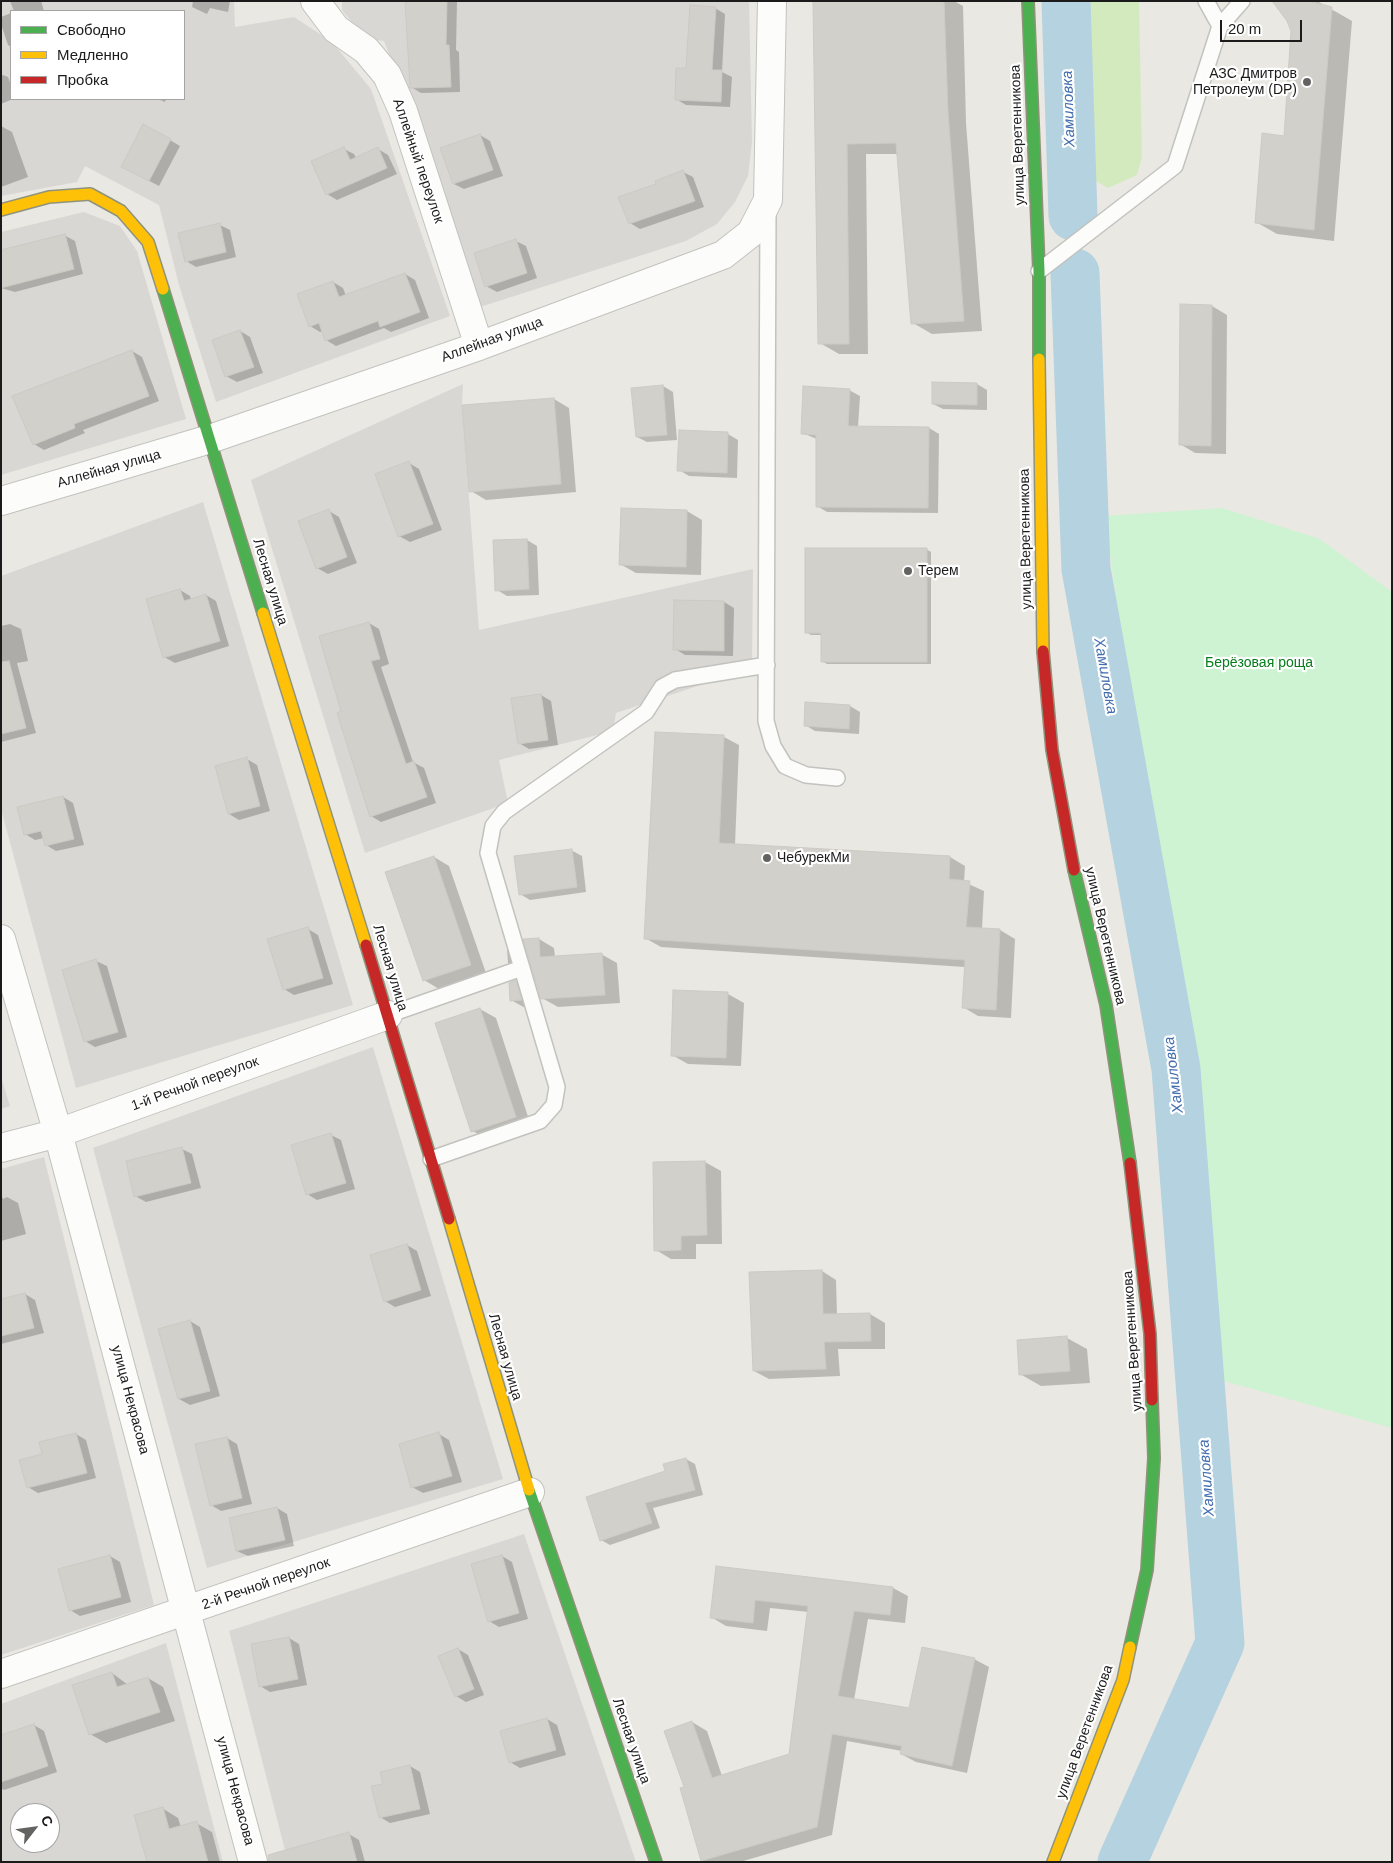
<!DOCTYPE html>
<meta charset="utf-8">
<style>
body{margin:0}
#map{position:relative;width:1393px;height:1863px;overflow:hidden;background:#eae8e2;font-family:Helvetica,sans-serif}
canvas{display:block}
.frame{position:absolute;inset:0;border:2px solid #1b1b1b;pointer-events:none}
.legend{position:absolute;left:10px;top:10px;width:175px;height:90px;box-sizing:border-box;background:#fff;border:1px solid #a4a4a4;margin:0;padding:6px 9px;list-style:none;font-size:15px;color:#1b1b1b}
.legend li{display:flex;align-items:center;gap:10px;height:25px}
.legend b{width:25px;border:1px solid #a4a4a4}
.north{position:absolute;left:10px;top:1803px;width:50px;height:50px;box-sizing:border-box;background:#fff;border:1px solid #a4a4a4;border-radius:50%;rotate:60deg;font-size:14px;font-weight:700;line-height:20px;text-align:center;color:#1b1b1b}
.north::after{content:'';display:block;margin:auto;width:18px;height:22px;background:#636361;clip-path:polygon(50% 0,100% 100%,50% 72%,0 100%)}
.scale{position:absolute;left:1220px;top:20px;width:82px;height:22px;box-sizing:border-box;border:2px solid #1b1b1b;border-top:0;padding-left:6px;font-size:15px;line-height:18px;white-space:nowrap;color:#1b1b1b;-webkit-text-stroke:4px #fff;paint-order:stroke}
</style>
<div id="map">
<canvas width="1393" height="1863"></canvas>
<div class="frame"></div>
<ul class="legend">
<li><b style="height:6px;background:#4caf50"></b>Свободно</li>
<li><b style="height:6px;background:#ffc107"></b>Медленно</li>
<li><b style="height:6px;background:#c62828"></b>Пробка</li>
</ul>
<div class="north">С</div>
<div class="scale">20 m</div>
</div>
<script>
const c = document.querySelector('canvas').getContext('2d');
c.lineJoin = 'round';
function fillPath(path, color) { c.fillStyle = color; c.fill(path, 'evenodd'); }
const shape = rows => new Path2D(rows.map(r => 'M' + r).join(''));
function trace(path, color, width, dash) { c.strokeStyle = color; c.lineWidth = width; c.lineCap = dash ? 'butt' : 'round'; c.setLineDash(dash || []); c.stroke(path); }
function label(font, color, halo, rows, align = 'center') {
  c.font = font + ' Helvetica,sans-serif'; c.lineWidth = 4.5; c.setLineDash([]); c.textBaseline = 'middle'; c.strokeStyle = halo; c.fillStyle = color; for (const [text, x, y, turn = 0] of rows) {
    c.save(); c.translate(x, y); c.rotate((+turn || 0) * Math.PI / 180); c.textAlign = isNaN(turn) ? turn : align; if (halo) c.strokeText(text, 0, 0); c.fillText(text, 0, 0); c.restore();
  }
}
const residential = shape([
 [1,1,234,1,235,27,294,17,332,42,371,89,450,316,216,402,179,285,159,205,85,166,77,182,1,196],
 [11,11,184,11,184,99,11,99],
 [342,1,749,1,752,142,748,176,735,202,717,224,686,241,480,307,419,129,384,41,369,39,354,25,342,10],
 [84,212,120,226,137,251,186,419,1,475,1,232],
 [463,384,462,405,479,630,753,569,752,668,616,713,613,731,499,760,508,803,365,853,251,480],
 [203,502,353,1005,76,1088,1,809,1,576],
 [373,1047,503,1479,207,1568,93,1148],
 [1,1077,10,1106,1,1109],
 [44,1157,154,1605,1,1655,1,1169],
 [524,1534,636,1862,288,1862,229,1631],
 [166,1643,223,1862,1,1862,1,1704],
 [20,1813,50,1813,50,1843,20,1843]
]);
const grass = shape([
 [1084,1,1139,1,1142,157,1137,175,1108,188,1096,181,1090,174]
]);
const park = shape([
 [1222,508,1320,539,1392,592,1392,1428,1210,1377,1158,909,1105,516]
]);
const shadow = shape([
 [10,1,41,1,44,11,14,11],
 [193,1,230,1,228,12,210,8,207,14,192,7],
 [408,1,457,1,456,50,459,52,460,92,421,93,411,87],
 [815,1,954,1,963,6,966,123,982,331,932,334,913,323,898,154,866,154,868,354,839,354,820,343],
 [1282,1,1317,1,1352,21,1334,241,1277,234,1256,222,1285,138,1292,30,1281,11],
 [715,8,725,14,722,72,732,77,730,107,686,105,676,99],
 [11,13,11,47,8,45,1,24,1,17],
 [3,75,8,77,11,85,13,99,1,104,1,76],
 [158,99,166,99,165,102],
 [1,126,12,132,28,177,1,187],
 [480,135,490,141,503,176,464,189,454,184],
 [170,140,180,146,159,186,132,172],
 [344,149,354,154,356,158,378,149,388,155,397,174,337,200,327,194],
 [683,172,693,177,704,207,640,229,630,223,658,184],
 [220,225,230,230,236,257,196,267,186,261],
 [64,235,75,241,83,274,15,292,1,288,1,252],
 [516,241,526,246,537,278,497,292,486,286],
 [405,274,415,280,429,318,391,332,384,328,336,346,326,340,323,331,320,332,310,326,333,282,343,288,346,296],
 [1212,306,1227,315,1226,454,1195,453,1180,444],
 [240,331,250,337,263,373,237,382,226,376],
 [132,351,142,357,159,401,83,430,85,433,44,450,34,444],
 [977,384,987,390,987,410,943,409,933,404],
 [663,386,673,392,677,440,647,442,637,437],
 [849,390,860,396,858,427,929,428,939,434,938,513,827,512,817,506,817,439,802,433],
 [554,399,569,408,576,492,486,500,471,491],
 [728,434,738,440,737,478,689,476,679,470],
 [409,463,419,469,442,530,410,542,399,536],
 [329,511,339,517,357,563,328,574,317,568],
 [687,511,702,520,701,575,636,573,620,564],
 [527,540,537,546,539,595,507,596,497,590],
 [926,549,931,552,931,664,827,664,822,661,822,635,811,635,806,632],
 [180,590,190,596,191,600,206,595,216,601,229,646,175,663,164,657],
 [675,602,724,602,734,608,733,656,685,655,675,649],
 [369,623,379,629,389,664,381,667,413,762,424,768,436,803,381,822,371,816,343,712],
 [10,624,21,629,28,661,17,663,36,733,1,742,1,626],
 [541,695,551,701,558,745,529,749,519,743],
 [850,706,860,712,859,734,815,731,805,725],
 [656,733,724,737,739,745,735,845,950,857,965,866,964,882,984,891,982,929,1000,930,1015,939,1011,1018,978,1016,963,1007,965,967,661,947,645,938],
 [247,759,257,765,270,811,239,820,229,814],
 [63,797,73,803,84,845,56,851,46,845,44,838,35,840,25,834],
 [571,850,582,856,586,892,530,900,520,894],
 [434,857,449,866,486,973,439,989,424,980],
 [308,929,318,935,333,984,294,995,284,989],
 [539,939,554,948,555,957,601,954,617,963,620,1003,558,1007,542,998],
 [507,949,521,957,524,971,508,963],
 [96,961,107,966,127,1037,95,1047,85,1041],
 [516,982,531,990,527,1009,511,1000],
 [675,992,728,994,744,1003,741,1066,688,1064,672,1055],
 [480,1009,496,1018,531,1126,488,1140,473,1131],
 [331,1135,341,1140,355,1189,317,1200,307,1194],
 [182,1149,192,1154,201,1188,146,1202,135,1196],
 [705,1162,721,1171,722,1244,696,1244,696,1259,671,1259,656,1250,654,1163],
 [1,1194,3,1199,7,1197,18,1203,26,1234,1,1241],
 [407,1245,417,1251,431,1296,395,1307,385,1301],
 [822,1271,836,1280,837,1315,870,1314,885,1323,885,1349,838,1349,840,1376,769,1379,754,1371],
 [25,1294,35,1300,44,1333,1,1344,1,1300],
 [190,1321,200,1327,220,1396,190,1405,179,1399],
 [1067,1338,1087,1349,1090,1383,1041,1386,1020,1374],
 [76,1434,86,1440,96,1478,38,1493,28,1487,43,1455],
 [439,1434,449,1440,462,1482,423,1493,412,1487],
 [227,1438,237,1444,252,1504,221,1511,211,1505],
 [686,1459,695,1464,703,1495,653,1508,660,1528,610,1545,601,1540,666,1472],
 [277,1508,287,1514,294,1546,248,1556,237,1551],
 [110,1556,120,1562,131,1602,80,1616,70,1610],
 [502,1556,512,1562,528,1619,499,1627,489,1621],
 [717,1568,893,1588,908,1596,905,1623,868,1619,854,1700,910,1710,974,1659,989,1667,967,1773,916,1762,901,1754,902,1751,847,1741,832,1835,740,1862,705,1862,702,1860,685,1788,692,1722,707,1731,722,1776,790,1755,809,1612,770,1608,767,1631,726,1626,711,1617],
 [289,1638,299,1644,307,1685,270,1692,260,1686],
 [458,1649,468,1655,484,1695,466,1702,456,1696],
 [112,1673,128,1685,148,1678,163,1687,175,1721,106,1743,90,1734],
 [547,1719,557,1725,566,1755,520,1768,510,1762],
 [34,1725,44,1731,57,1772,4,1790,1,1788,1,1736],
 [410,1766,420,1772,430,1814,390,1823,380,1817,385,1785],
 [162,1808,178,1818,181,1827,196,1823,212,1832,220,1862,148,1862],
 [349,1834,359,1840,365,1862,306,1862]
]);
const river = shape([
 [1066,1,1073,216],
 [1075,273,1086,569,1176,1069,1220,1643,1122,1862]
]);
const building = shape([
 [405,1,447,1,446,45,449,45,451,87,410,88,405,1],
 [813,1,944,1,948,112,964,321,911,324,896,143,847,144,849,344,818,344,813,1],
 [1272,1,1309,1,1332,7,1314,230,1255,223,1262,133,1284,136,1291,31,1287,21,1272,1],
 [690,5,716,7,712,70,722,70,721,102,675,100,676,68,686,68,690,5],
 [143,124,171,139,149,181,121,167,143,124],
 [480,134,493,170,453,184,440,148,480,134],
 [344,147,350,160,378,147,387,168,326,195,311,161,344,147],
 [683,170,695,201,629,224,618,197,656,184,655,181,683,170],
 [220,223,226,252,185,262,178,233,220,223],
 [65,234,74,269,1,288,1,250,65,234],
 [516,239,527,273,485,287,474,253,516,239],
 [405,273,420,312,380,327,378,321,325,341,319,323,309,327,297,294,333,281,339,297,405,273],
 [1180,304,1212,305,1211,446,1179,445,1180,304],
 [240,330,254,367,225,377,212,340,240,330],
 [132,350,149,396,74,424,75,428,33,445,12,396,132,350],
 [932,382,977,383,977,405,932,404,932,382],
 [663,385,667,435,636,437,631,388,663,385],
 [803,386,850,389,848,426,929,427,928,508,816,507,816,435,801,434,803,386],
 [554,398,561,484,469,492,462,405,554,398],
 [679,430,728,432,727,473,677,471,679,430],
 [409,461,433,524,398,537,375,474,409,461],
 [621,508,687,510,686,567,619,565,621,508],
 [329,509,347,557,316,569,298,521,329,509],
 [527,539,529,589,495,591,493,540,527,539],
 [805,548,927,548,927,662,821,662,821,633,805,633,805,548],
 [180,589,184,601,206,594,220,641,163,658,146,599,180,589],
 [674,600,724,601,724,651,673,650,674,600],
 [369,622,380,659,371,661,406,764,414,761,427,797,370,817,337,713,341,711,319,636,369,622],
 [9,661,26,728,1,734,1,662,9,661],
 [541,694,548,740,518,744,511,698,541,694],
 [805,702,850,705,849,729,804,726,805,702],
 [655,732,724,735,719,843,950,856,949,879,970,881,966,927,1000,929,996,1010,962,1008,965,960,644,939,655,732],
 [247,757,260,806,228,814,215,766,247,757],
 [63,796,74,839,45,846,41,831,24,835,17,807,63,796],
 [572,849,577,887,519,895,514,856,572,849],
 [434,856,471,965,423,981,385,872,434,856],
 [308,927,323,978,283,990,267,939,308,927],
 [539,938,540,957,602,953,605,995,541,999,523,939,539,938],
 [96,959,118,1032,84,1042,62,970,96,959],
 [516,980,522,1000,510,1001,509,983,516,980],
 [673,990,728,992,726,1058,671,1056,673,990],
 [480,1008,516,1117,471,1132,435,1023,480,1008],
 [331,1133,346,1183,306,1195,291,1145,331,1133],
 [182,1147,191,1183,134,1197,126,1161,182,1147],
 [705,1161,707,1235,681,1236,681,1250,654,1251,653,1162,705,1161],
 [407,1244,421,1290,384,1302,370,1255,407,1244],
 [822,1270,823,1314,870,1313,871,1341,824,1342,826,1369,753,1371,749,1272,822,1270],
 [25,1293,34,1328,1,1336,1,1299,25,1293],
 [190,1320,210,1391,178,1399,158,1329,190,1320],
 [1067,1336,1070,1371,1019,1375,1017,1340,1067,1336],
 [439,1432,452,1476,411,1488,399,1444,439,1432],
 [76,1433,87,1473,27,1488,19,1460,42,1454,39,1442,76,1433],
 [227,1437,242,1498,210,1506,195,1444,227,1437],
 [686,1458,695,1490,645,1503,652,1523,600,1541,586,1497,665,1471,663,1464,686,1458],
 [277,1507,285,1540,236,1551,229,1518,277,1507],
 [110,1555,121,1597,69,1611,58,1569,110,1555],
 [502,1555,519,1613,488,1622,471,1564,502,1555],
 [716,1566,893,1587,890,1615,854,1611,838,1696,909,1708,922,1647,975,1658,952,1766,900,1754,902,1746,832,1734,817,1827,701,1861,680,1788,684,1787,664,1731,692,1721,712,1778,789,1754,808,1606,755,1600,753,1623,710,1618,716,1566],
 [289,1637,298,1679,259,1687,251,1644,289,1637],
 [458,1648,474,1689,455,1697,438,1656,458,1648],
 [112,1672,117,1687,148,1677,160,1712,89,1735,72,1685,112,1672],
 [547,1718,556,1750,509,1763,500,1731,547,1718],
 [34,1724,48,1766,1,1782,1,1735,34,1724],
 [410,1765,420,1809,379,1818,371,1786,383,1784,380,1772,410,1765],
 [163,1807,169,1829,197,1821,208,1862,147,1862,134,1815,163,1807],
 [349,1832,357,1862,269,1862,268,1855,349,1832]
]);
const lane = shape([
 [1206,1,1220,26],
 [768,209,766,721,773,746,785,766,806,775,837,778],
 [1039,271,1175,166,1220,26,1242,1],
 [388,1015,522,968],
 [431,1159,540,1121,554,1105,557,1087,488,853,493,826,504,812,646,712,662,687,675,680,767,665]
]);
const street = shape([
 [315,1,336,29,366,50,387,75,403,111,479,346],
 [1,501,210,439,479,346,723,255,751,233,768,200,772,1],
 [1,939,58,1133,253,1862],
 [1,1148,58,1133,388,1015],
 [1,1674,530,1492]
]);
const fast = shape([
 [1028,1,1039,271,1039,359],
 [163,289,263,613],
 [1074,870,1106,1005,1130,1163],
 [529,1490,656,1862],
 [1130,1647,1147,1570,1154,1458,1152,1400]
]);
const slow = shape([
 [1,210,49,197,90,194,121,211,148,242,163,289],
 [1039,359,1043,651],
 [263,613,366,945],
 [449,1219,529,1490],
 [1053,1862,1123,1680,1130,1647]
]);
const jam = shape([
 [1043,651,1052,750,1074,870],
 [366,945,449,1219],
 [1130,1163,1150,1334,1152,1400]
]);
const markers = [
 [1307,82,5,"#636361"],
 [908,571,5,"#636361"],
 [767,858,5,"#636361"]
];
const poiNames = [
 ["АЗС Дмитров",1297,74,"right"],
 ["Петролеум (DP)",1297,90,"right"],
 ["Терем",918,571],
 ["ЧебурекМи",777,858]
];
const streetNames = [
 ["улица Веретенникова",1018,135,-92],
 ["Аллейный переулок",418,161,71],
 ["Аллейная улица",492,340,-20],
 ["Аллейная улица",109,469,-16],
 ["улица Веретенникова",1026,539,-91],
 ["Лесная улица",270,582,73],
 ["улица Веретенникова",1105,936,77],
 ["Лесная улица",390,968,73],
 ["1-й Речной переулок",195,1084,-20],
 ["улица Веретенникова",1133,1341,-94],
 ["Лесная улица",505,1357,74],
 ["улица Некрасова",130,1400,75],
 ["2-й Речной переулок",266,1584,-19],
 ["улица Веретенникова",1085,1732,-70],
 ["Лесная улица",631,1741,71],
 ["улица Некрасова",235,1791,75]
];
const parkNames = [
 ["Берёзовая роща",1259,663]
];
const waterNames = [
 ["Хамиловка",1069,109,-92],
 ["Хамиловка",1105,676,80],
 ["Хамиловка",1174,1075,-97],
 ["Хамиловка",1207,1478,-94]
];
fillPath(residential, '#d9d7d4');
fillPath(grass, '#d2eabe');
fillPath(park, '#cef3d2');
fillPath(shadow, '#0003');
trace(river, '#b4d2df', 49);
fillPath(building, '#d2d0cb');
trace(building, '#cdcac4', 1);
trace(lane, '#c2c2bf', 18);
trace(street, '#c2c2bf', 30);
trace(fast, '#90937b', 14);
trace(slow, '#90937b', 14);
trace(jam, '#90937b', 14);
trace(lane, '#fcfcfb', 15);
trace(street, '#fcfcfb', 28);
trace(fast, '#4caf50', 11);
trace(slow, '#ffc107', 11);
trace(jam, '#c62828', 11);
for (const [x, y, r, color] of markers) { const dot = new Path2D(); dot.arc(x, y, r, 0, 2 * Math.PI); c.fillStyle = color; c.fill(dot); trace(dot, '#fff', 2); }
label('14px', '#1b1b1b', '#fff', poiNames, 'left');
label('14px', '#1b1b1b', '#fff', streetNames);
label('14px', '#057d1b', '#fff', parkNames);
label('italic 15px', '#436eae', '#fff', waterNames);
</script>
